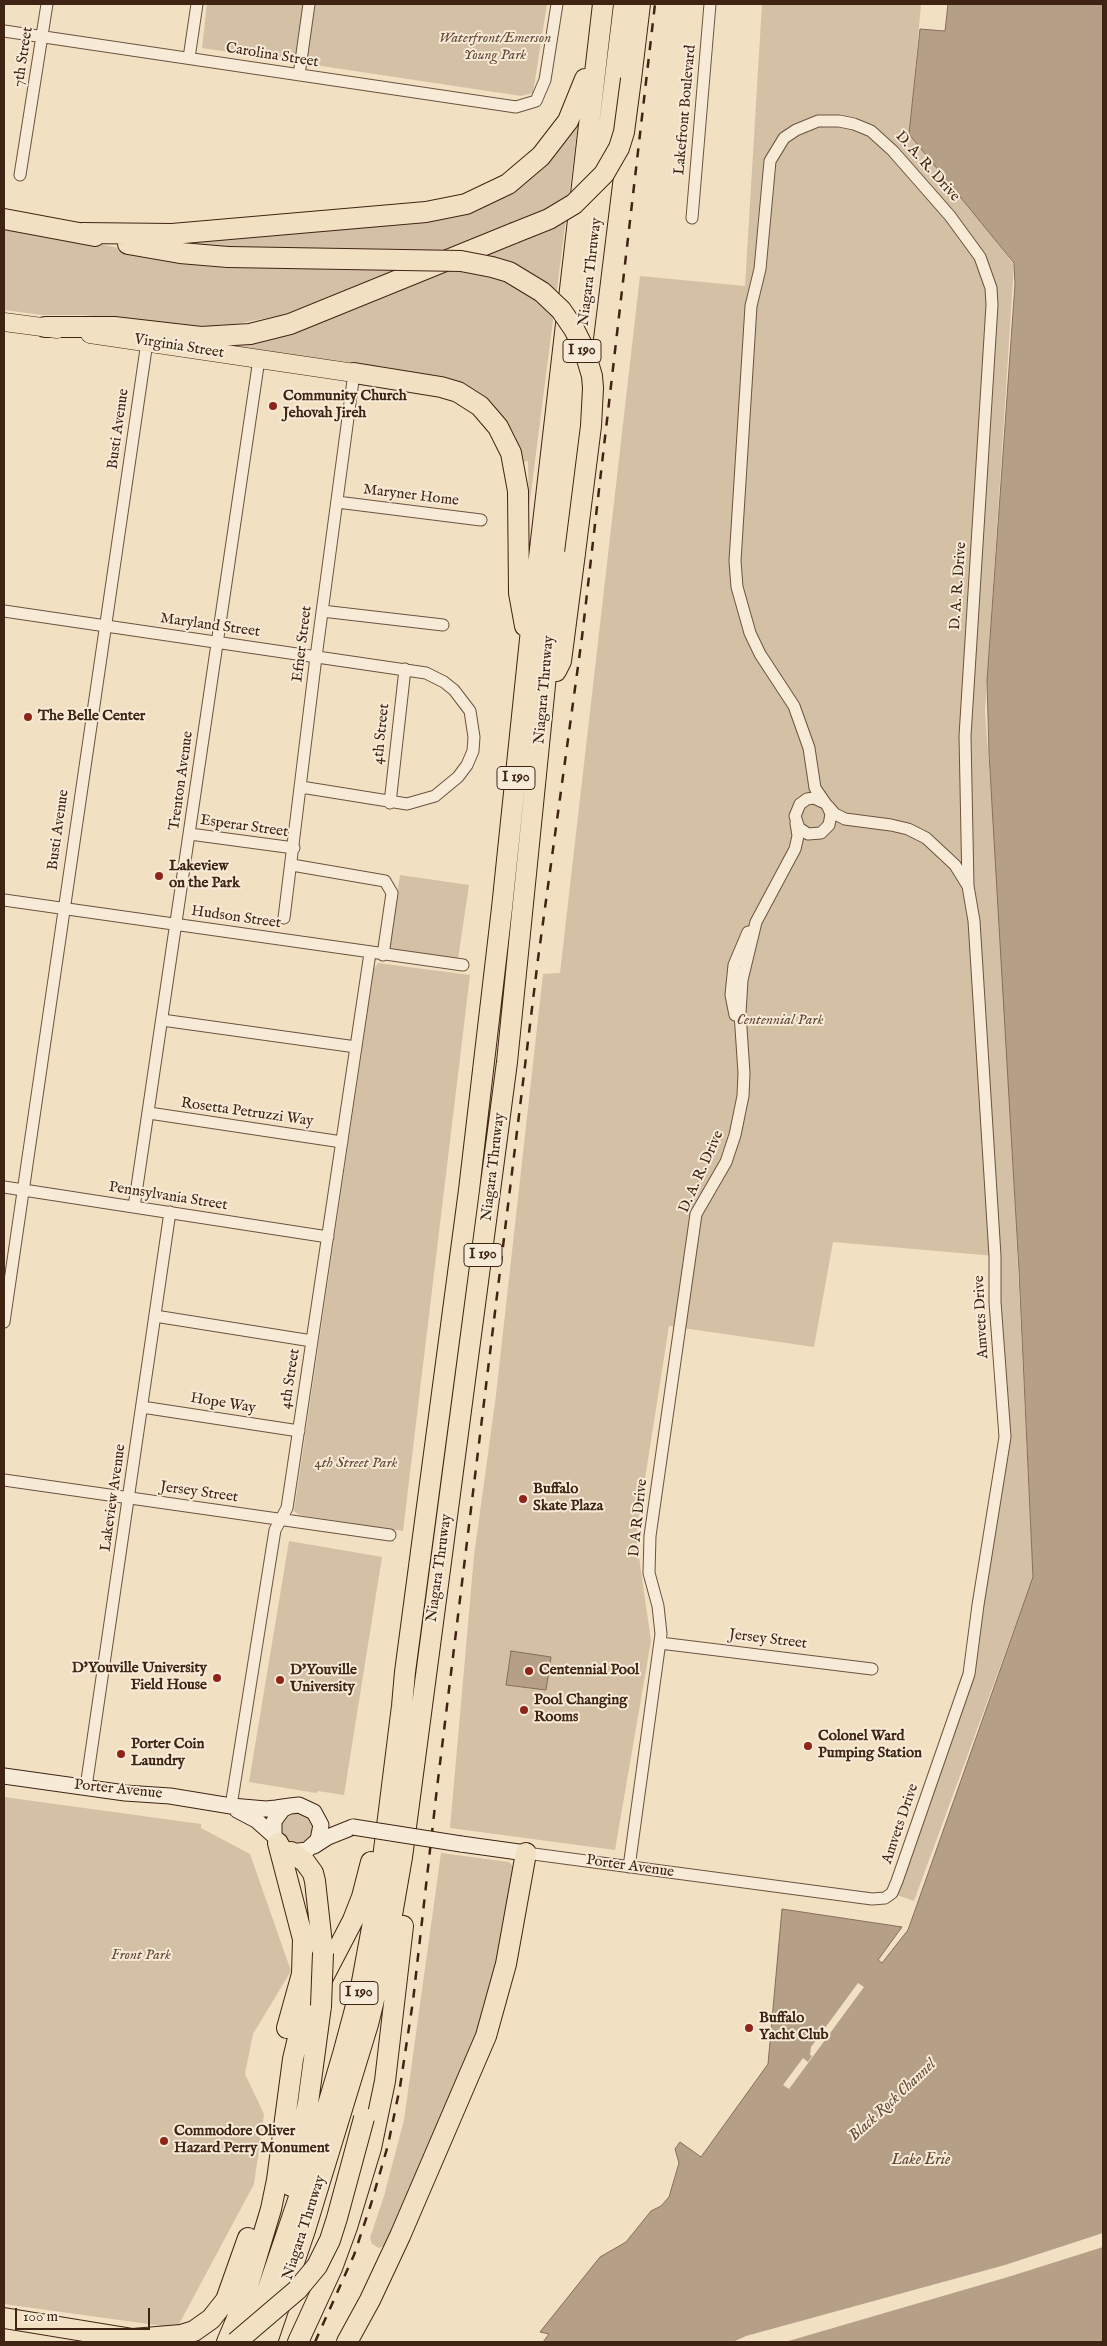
<!DOCTYPE html>
<style>
body{margin:0}
#map{position:relative;width:1107px;height:2346px;overflow:hidden;background:#f2e0c3;font-family:"IM FELL English",serif}
canvas{display:block}
.frame{position:absolute;inset:0;border:5px solid #3f2413;pointer-events:none}
.scale{position:absolute;left:15px;top:2308px;width:135px;height:22px;box-sizing:border-box;border:2px solid #3f2413;border-top:0;padding-left:6px;font-size:15px;line-height:18px;white-space:nowrap;color:#3f2413;-webkit-text-stroke:4px #f7ebd8;paint-order:stroke}
</style>
<div id="map">
<canvas width="1107" height="2346"></canvas>
<div class="frame"></div>
<div class="scale">100 m</div>
</div>
<script>
const g = document.querySelector('canvas').getContext('2d');
g.lineJoin = 'round';
function paint(path, color) { g.fillStyle = color; g.fill(path, 'evenodd'); }
const poly = rows => new Path2D(rows.map(r => 'M' + r).join(''));
function strokePath(path, color, width, dash) { g.strokeStyle = color; g.lineWidth = width; g.lineCap = dash ? 'butt' : 'round'; g.setLineDash(dash || []); g.stroke(path); }
function write(font, color, halo, rows, align = 'center') {
  g.font = font + ' "IM FELL English",serif'; g.lineWidth = 4; g.setLineDash([]); g.textBaseline = 'middle'; g.strokeStyle = halo; g.fillStyle = color; for (const [text, x, y, turn = 0] of rows) {
    g.save(); g.translate(x, y); g.rotate((+turn || 0) * Math.PI / 180); g.textAlign = isNaN(turn) ? turn : align; if (halo) g.strokeText(text, 0, 0); g.fillText(text, 0, 0); g.restore();
  }
}
paint(poly([
 [207,4,547,4,533,93,521,96,202,48],
 [762,4,921,4,910,128,1014,265,985,712,1001,920,1033,1577,914,1901,892,1893,969,1674,1005,1437,995,1256,833,1242,814,1347,669,1326,636,1536,651,1641,615,1850,450,1828,474,1556,496,1395,543,974,560,973,640,276,745,286],
 [579,117,529,508,528,461,523,462,520,449,506,422,490,404,451,380,385,367,201,343,241,343,290,335,492,252,453,247,282,315,216,328,187,329,84,315,42,315,4,310,4,228,91,242,198,265,229,268,228,251,153,240,454,214,496,201,520,184],
 [400,875,469,885,458,959,390,949],
 [378,963,470,975,403,1531,299,1515,294,1511,374,969],
 [289,1541,382,1557,344,1795,318,1791,316,1793,249,1782],
 [4,1797,201,1824,201,1828,250,1854,291,1971,253,2034,245,2074,264,2114,254,2184,177,2328,4,2304],
 [293,1811,310,1815,316,1832,305,1847,282,1841,279,1823,282,1818],
 [441,1853,509,1862,514,1867,499,1956,474,2044,386,2245,379,2248,372,2244,370,2238,384,2196,404,2120]
]), '#d4c0a5');
const water = poly([
 [948,4,1103,4,1103,2342,543,2342,549,2334,540,2332,600,2257,626,2242,651,2211,661,2206,669,2197,679,2163,675,2149,680,2142,701,2157,768,2064,782,1909,902,1927,878,1960,882,1963,908,1930,1033,1577,1019,1270,989,753,987,681,1015,284,1014,263,909,134,920,29,945,31,948,4],
 [511,1651,551,1657,546,1690,506,1685,511,1651]
]);
paint(water, '#b5a087');
strokePath(water, '#866e59', 1);
paint(poly([
 [858,1983,864,1987,789,2089,783,2085,803,2058,808,2062,812,2056,810,2055,811,2047],
 [1103,2233,1103,2247,1008,2277,785,2342,733,2342,746,2336,1005,2265]
]), '#f2e0c3');
const street = poly([
 [4,31,516,107,536,101,545,80,557,4],
 [189,58,197,4],
 [299,75,309,4],
 [20,175,47,4],
 [692,218,710,4],
 [337,502,481,520],
 [4,611,426,673,444,682,454,690,470,711,474,737,473,751,467,765,458,777,435,796,407,804,301,787],
 [322,611,443,625],
 [390,803,405,669],
 [825,803,814,798,807,799,800,804,795,816,799,828,808,834,821,833,829,825,831,814,828,807,815,788,809,748,794,706,760,654,750,633,737,587,735,561,751,306,760,269,770,161,784,138,796,130,818,121,839,121,854,124,871,131,893,151,950,216,980,257,991,288,992,305,965,736,968,886],
 [190,834,294,848],
 [292,865,385,881,392,893,383,955],
 [4,900,463,965],
 [284,918,316,657,354,373],
 [735,1015,731,995,734,965,748,932],
 [162,1020,356,1047],
 [149,1113,342,1142],
 [4,1187,328,1237],
 [134,1207,259,359],
 [155,1316,312,1341],
 [4,1322,147,342],
 [142,1407,299,1431],
 [4,1480,390,1535],
 [660,1643,872,1669],
 [86,1787,170,1212],
 [231,1806,275,1530,287,1508,370,953],
 [526,1853,872,1899,885,1898,892,1893,897,1881,969,1674,978,1605,1005,1437,995,1302,995,1256,974,921,968,886,955,865,926,838,908,829,891,825,845,819,835,814,828,806],
 [629,1867,661,1634,658,1606,649,1573,650,1536,696,1214,726,1162,735,1135,743,1096,744,1073,740,1013,742,980,756,922,795,849,798,836,796,823]
]);
const secondary = poly([
 [4,1776,125,1793,170,1796,231,1806,266,1809,276,1808,290,1806,299,1805,314,1812,321,1825,318,1840,307,1850,291,1852,284,1848,274,1836,274,1821,283,1809,290,1806],
 [237,1810,256,1820,274,1836],
 [461,1844,526,1853],
 [314,1846,328,1837,353,1827]
]);
const primary = poly([
 [4,322,57,329],
 [90,334,354,373]
]);
const highway = poly([
 [631,79,640,4],
 [4,219,95,236],
 [82,233,172,234,426,212,466,204,508,184,541,156,568,121,585,79],
 [128,244,180,253,228,257],
 [45,327,114,327,201,337,250,334,290,324,514,233],
 [354,373,441,387,458,392,480,406,498,427,511,453,518,491,519,593,525,626],
 [556,671,561,661,575,553],
 [278,1843,303,1939,302,1974,287,2028],
 [291,1852,305,1862,313,1873,315,1881,323,1953],
 [291,2186,308,2103,321,2006],
 [4,2318,145,2341],
 [253,2333,311,2162,343,2054,361,1987,379,1890,402,1706,405,1672,469,1190,502,908,534,601,603,4],
 [133,2339,181,2335,194,2331,211,2319,226,2300,248,2238],
 [227,2342,241,2309,271,2209,277,2180,293,2059,298,2038,315,1993,353,1920,362,1897,371,1862],
 [267,2342,305,2230,368,2024,385,1955,402,1857,507,1062,566,477,624,4],
 [298,2342,332,2268,347,2227,371,2148,385,2081,403,1926],
 [347,2342,370,2300,400,2236,486,2036,506,1964,526,1853]
]);
strokePath(street, '#6c533f', 13);
strokePath(secondary, '#3f2413', 17);
strokePath(primary, '#3f2413', 19);
strokePath(highway, '#3f2413', 22);
strokePath(street, '#f7ebd8', 11);
strokePath(secondary, '#f7ebd8', 15);
strokePath(primary, '#f2e0c3', 18);
strokePath(highway, '#f2e0c3', 20);
strokePath(poly([
 [315,2342,354,2255,371,2204,388,2145,400,2087,413,2001,437,1788,538,959,582,637,655,4]
]), '#3f2413', 2.5, [9, 9]);
const secondaryBridge = poly([
 [353,1827,461,1844]
]);
const highwayBridge = poly([
 [514,233,549,219,574,204,604,174,619,148,624,132,631,79],
 [228,257,461,261,492,267,509,272,542,292,561,310,574,329,584,349,592,376,593,388,591,426,575,553],
 [321,2006,323,1953],
 [236,2342,297,2290,317,2266,330,2240,337,2218,364,2118]
]);
strokePath(secondaryBridge, '#3f2413', 17, []);
strokePath(highwayBridge, '#3f2413', 22, []);
strokePath(secondaryBridge, '#f7ebd8', 15);
strokePath(highwayBridge, '#f2e0c3', 20);
for (const [x, y, r, color] of [
 [273,406,5,"#8f2418"],
 [28,717,5,"#8f2418"],
 [159,876,5,"#8f2418"],
 [523,1499,5,"#8f2418"],
 [529,1671,5,"#8f2418"],
 [217,1678,5,"#8f2418"],
 [280,1680,5,"#8f2418"],
 [524,1710,5,"#8f2418"],
 [808,1746,5,"#8f2418"],
 [121,1754,5,"#8f2418"],
 [749,2028,5,"#8f2418"],
 [164,2141,5,"#8f2418"]
]) { const dot = new Path2D(); dot.arc(x, y, r, 0, 2 * Math.PI); g.fillStyle = color; g.fill(dot); strokePath(dot, '#f7ebd8', 2); }
for (const [x, y, w] of [
 [582,351,38],
 [516,778,38],
 [483,1255,38],
 [359,1993,38]
]) { const box = new Path2D(); box.roundRect(x - w / 2, y - 11.5, w, 23, 4); g.fillStyle = '#f7ebd8'; g.fill(box); strokePath(box, '#3f2413', 1); }
write('bold 14px', '#3f2413', null, [
 ["I 190",582,351],
 ["I 190",516,778],
 ["I 190",483,1255],
 ["I 190",359,1993]
]);
write('italic 15px', '#644b38', '#f7ebd8', [
 ["Waterfront/Emerson",495,39],
 ["Young Park",495,56],
 ["Centennial Park",780,1021],
 ["4th Street Park",356,1464],
 ["Front Park",141,1956]
]);
write('15px', '#3f2413', '#f7ebd8', [
 ["Carolina Street",272,56,9],
 ["7th Street",24,57,-81],
 ["Lakefront Boulevard",686,110,-85],
 ["D. A. R. Drive",927,167,48],
 ["Niagara Thruway",591,272,-83],
 ["Virginia Street",179,347,9],
 ["Busti Avenue",119,429,-82],
 ["Maryner Home",411,496,7],
 ["D. A. R. Drive",959,586,-86],
 ["Maryland Street",210,626,8],
 ["Efner Street",303,644,-83],
 ["Niagara Thruway",545,690,-85],
 ["4th Street",382,734,-84],
 ["Trenton Avenue",182,781,-82],
 ["Esperar Street",244,827,8],
 ["Busti Avenue",59,830,-82],
 ["Hudson Street",236,918,8],
 ["Rosetta Petruzzi Way",247,1113,8],
 ["Niagara Thruway",494,1167,-83],
 ["D. A. R. Drive",702,1172,-66],
 ["Pennsylvania Street",168,1197,9],
 ["Amvets Drive",982,1317,-93],
 ["4th Street",291,1379,-81],
 ["Hope Way",223,1404,9],
 ["Jersey Street",199,1493,8],
 ["Lakeview Avenue",114,1498,-82],
 ["D A R Drive",639,1518,-84],
 ["Niagara Thruway",440,1568,-82],
 ["Jersey Street",768,1640,7],
 ["Porter Avenue",118,1790,6],
 ["Amvets Drive",901,1824,-71],
 ["Porter Avenue",630,1867,8],
 ["Niagara Thruway",305,2228,-72]
]);
write('bold 15px', '#3f2413', '#f7ebd8', [
 ["Community Church",283,397],
 ["Jehovah Jireh",283,414],
 ["The Belle Center",38,717],
 ["Lakeview",169,867],
 ["on the Park",169,884],
 ["Buffalo",533,1490],
 ["Skate Plaza",533,1507],
 ["D'Youville University",207,1669,"right"],
 ["Field House",207,1686,"right"],
 ["D'Youville",290,1671],
 ["University",290,1688],
 ["Centennial Pool",539,1671],
 ["Pool Changing",534,1701],
 ["Rooms",534,1718],
 ["Colonel Ward",818,1737],
 ["Pumping Station",818,1754],
 ["Porter Coin",131,1745],
 ["Laundry",131,1762],
 ["Buffalo",759,2019],
 ["Yacht Club",759,2036],
 ["Commodore Oliver",174,2132],
 ["Hazard Perry Monument",174,2149]
], 'left');
write('italic 16px', '#624936', '#f7ebd8', [
 ["Black Rock Channel",893,2101,-43],
 ["Lake Erie",921,2161]
]);
</script>
